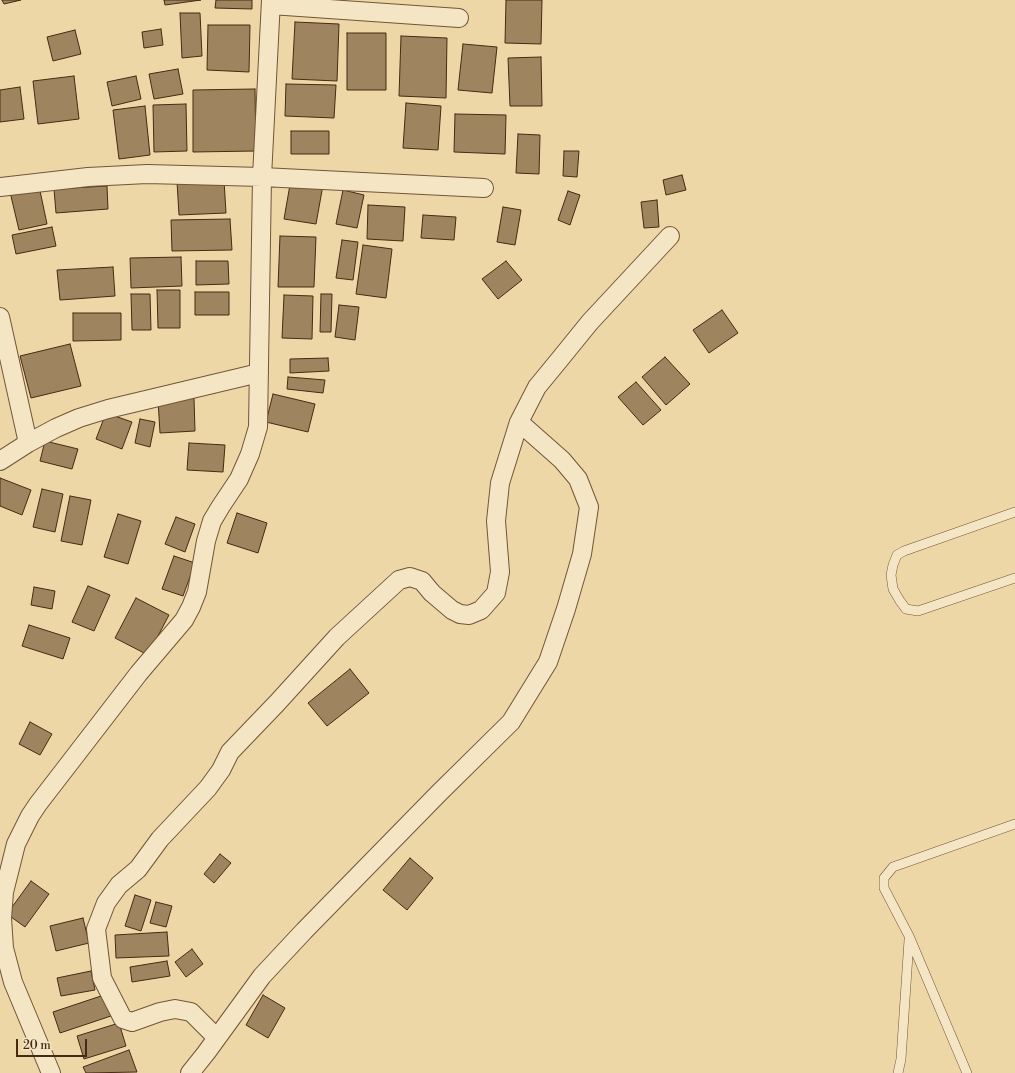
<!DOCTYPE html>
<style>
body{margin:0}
#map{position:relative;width:1015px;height:1073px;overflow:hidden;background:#eed7a6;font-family:"Libre Bodoni",serif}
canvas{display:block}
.scale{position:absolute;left:16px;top:1039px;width:71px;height:18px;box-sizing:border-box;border:2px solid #472a13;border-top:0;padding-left:5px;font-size:12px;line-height:14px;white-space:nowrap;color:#472a13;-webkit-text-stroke:3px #f4e5c5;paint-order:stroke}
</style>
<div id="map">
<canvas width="1015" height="1073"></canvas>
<div class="scale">20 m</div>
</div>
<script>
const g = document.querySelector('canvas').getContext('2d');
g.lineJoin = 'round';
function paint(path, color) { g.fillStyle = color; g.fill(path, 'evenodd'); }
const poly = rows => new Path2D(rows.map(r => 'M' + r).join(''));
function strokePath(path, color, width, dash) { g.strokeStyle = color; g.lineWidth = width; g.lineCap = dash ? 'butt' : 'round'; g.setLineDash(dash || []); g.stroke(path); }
const building = poly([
 [2,0,21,0,4,4,2,0],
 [164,0,201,0,165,5,164,0],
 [216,0,252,0,252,9,215,8,216,0],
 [506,0,542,0,541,44,505,43,506,0],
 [180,13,200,13,202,56,182,58,180,13],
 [295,22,339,24,337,81,292,79,295,22],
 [208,25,250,25,249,72,207,70,208,25],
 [161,29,163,45,144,48,142,32,161,29],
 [75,30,81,54,53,61,47,37,75,30],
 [347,33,386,33,386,90,347,90,347,33],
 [401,36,447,38,446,98,399,96,401,36],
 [463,44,497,47,492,93,458,90,463,44],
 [541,57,542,106,510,106,508,58,541,57],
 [178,69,183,94,154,99,149,74,178,69],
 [74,76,79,119,38,124,33,81,74,76],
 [136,76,141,99,112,106,107,82,136,76],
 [286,84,336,85,334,118,285,116,286,84],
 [20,87,24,119,0,122,0,90,20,87],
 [255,89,256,151,193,152,193,90,255,89],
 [406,103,441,106,438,150,403,148,406,103],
 [186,104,187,151,154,152,153,105,186,104],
 [145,106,150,155,119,159,113,110,145,106],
 [455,114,506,115,505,154,454,152,455,114],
 [291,131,329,131,329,154,291,154,291,131],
 [518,134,540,135,539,174,516,173,518,134],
 [564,151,579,151,577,177,563,176,564,151],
 [682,175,686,190,666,195,663,180,682,175],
 [291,179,323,185,316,224,284,219,291,179],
 [224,180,226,213,179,215,177,182,224,180],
 [39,186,47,224,19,230,10,192,39,186],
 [107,186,108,209,56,213,54,189,107,186],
 [343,190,364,195,357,228,336,224,343,190],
 [568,191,580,195,570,225,558,220,568,191],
 [657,200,659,227,644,228,641,202,657,200],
 [368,205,405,207,403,241,367,239,368,205],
 [503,207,521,210,515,245,497,242,503,207],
 [423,215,456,217,454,240,421,238,423,215],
 [230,219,232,250,172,251,171,220,230,219],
 [52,227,56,246,16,254,12,235,52,227],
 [280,236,316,237,314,287,278,287,280,236],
 [342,240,358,242,353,280,336,278,342,240],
 [363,245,392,249,386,298,356,294,363,245],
 [181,257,182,286,131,288,130,258,181,257],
 [196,261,228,261,229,284,196,285,196,261],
 [506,261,522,280,498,299,482,279,506,261],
 [113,267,115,296,60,300,57,270,113,267],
 [157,290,180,290,180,328,158,328,157,290],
 [195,292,229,292,229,315,195,315,195,292],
 [131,294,150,294,151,330,132,330,131,294],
 [321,294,332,294,331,332,320,332,321,294],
 [284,295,313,296,312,339,282,338,284,295],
 [339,305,359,307,355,340,335,337,339,305],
 [722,310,738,333,709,353,693,330,722,310],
 [73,313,121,313,121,340,73,341,73,313],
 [70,344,81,386,31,398,20,356,70,344],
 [665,357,690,384,666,405,642,377,665,357],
 [328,358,329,371,290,373,290,359,328,358],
 [288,377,325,380,323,393,287,389,288,377],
 [636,382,661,410,643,425,618,397,636,382],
 [273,394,315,404,308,432,266,422,273,394],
 [194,398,195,431,160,433,158,400,194,398],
 [106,413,132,422,122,449,96,439,106,413],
 [140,419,155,422,150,447,135,443,140,419],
 [45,441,78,449,72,469,40,461,45,441],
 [189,443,225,445,223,472,187,470,189,443],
 [0,478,31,490,22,515,0,506,0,478],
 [42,489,63,494,55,532,33,527,42,489],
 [70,496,91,500,82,545,61,541,70,496],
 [237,513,267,523,258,553,227,543,237,513],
 [118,514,141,521,128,564,104,557,118,514],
 [176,517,195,524,185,552,165,544,176,517],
 [174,556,195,563,183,596,162,589,174,556],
 [88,586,110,595,94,631,72,622,88,586],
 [34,587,55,591,52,609,31,605,34,587],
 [136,598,169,615,148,655,115,638,136,598],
 [29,625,70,638,63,659,22,646,29,625],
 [350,669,369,693,327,726,308,703,350,669],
 [30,722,52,734,40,755,19,744,30,722],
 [220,854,231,863,214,883,204,874,220,854],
 [410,858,433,878,407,910,383,890,410,858],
 [31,881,49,894,25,927,7,914,31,881],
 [135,895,151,900,141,931,125,926,135,895],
 [156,902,172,906,166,927,150,923,156,902],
 [83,918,89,943,56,951,50,926,83,918],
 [167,932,169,956,116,958,115,935,167,932],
 [192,949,203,964,186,977,175,962,192,949],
 [167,961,170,976,132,982,130,967,167,961],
 [91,971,95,990,61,996,57,978,91,971],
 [104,995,111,1016,60,1033,53,1012,104,995],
 [263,995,285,1008,268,1038,246,1025,263,995],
 [119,1023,126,1046,84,1059,77,1036,119,1023],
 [129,1050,137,1072,86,1073,83,1067,129,1050]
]);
paint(building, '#9e845f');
strokePath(building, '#472a13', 1);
const lane = poly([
 [1015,512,904,551,897,555,893,565,891,575,893,589,900,601,906,609,918,611,1015,578],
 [898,1073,901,1059,909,940],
 [967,1073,909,936,884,888,884,878,893,867,1015,824]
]);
const street = poly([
 [271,5,459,18],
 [0,187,88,177,147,174,262,177,484,188],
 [0,317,28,443],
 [0,461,28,443,56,428,79,418,108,409,259,373],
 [217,1038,191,1012,175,1009,160,1012,132,1022,123,1019,102,978,96,929,106,903,119,885,138,869,160,839,208,788,221,770,230,752,277,703,337,637,399,580,410,577,422,581,432,593,452,610,460,614,469,615,481,610,496,593,500,572,496,521,500,483,519,422,537,387,560,359,590,322,670,236],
 [51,1073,13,982,4,948,2,918,4,892,16,844,30,816,38,804,139,673,184,620,191,607,197,592,206,541,212,521,221,506,239,479,250,454,258,427,262,177,271,0],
 [190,1073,206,1053,262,976,304,931,439,793,511,722,548,662,566,609,582,554,589,507,578,479,562,460,519,422]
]);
strokePath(lane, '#715538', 10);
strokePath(street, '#715538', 20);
strokePath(lane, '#f4e5c5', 9);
strokePath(street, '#f4e5c5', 18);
</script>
